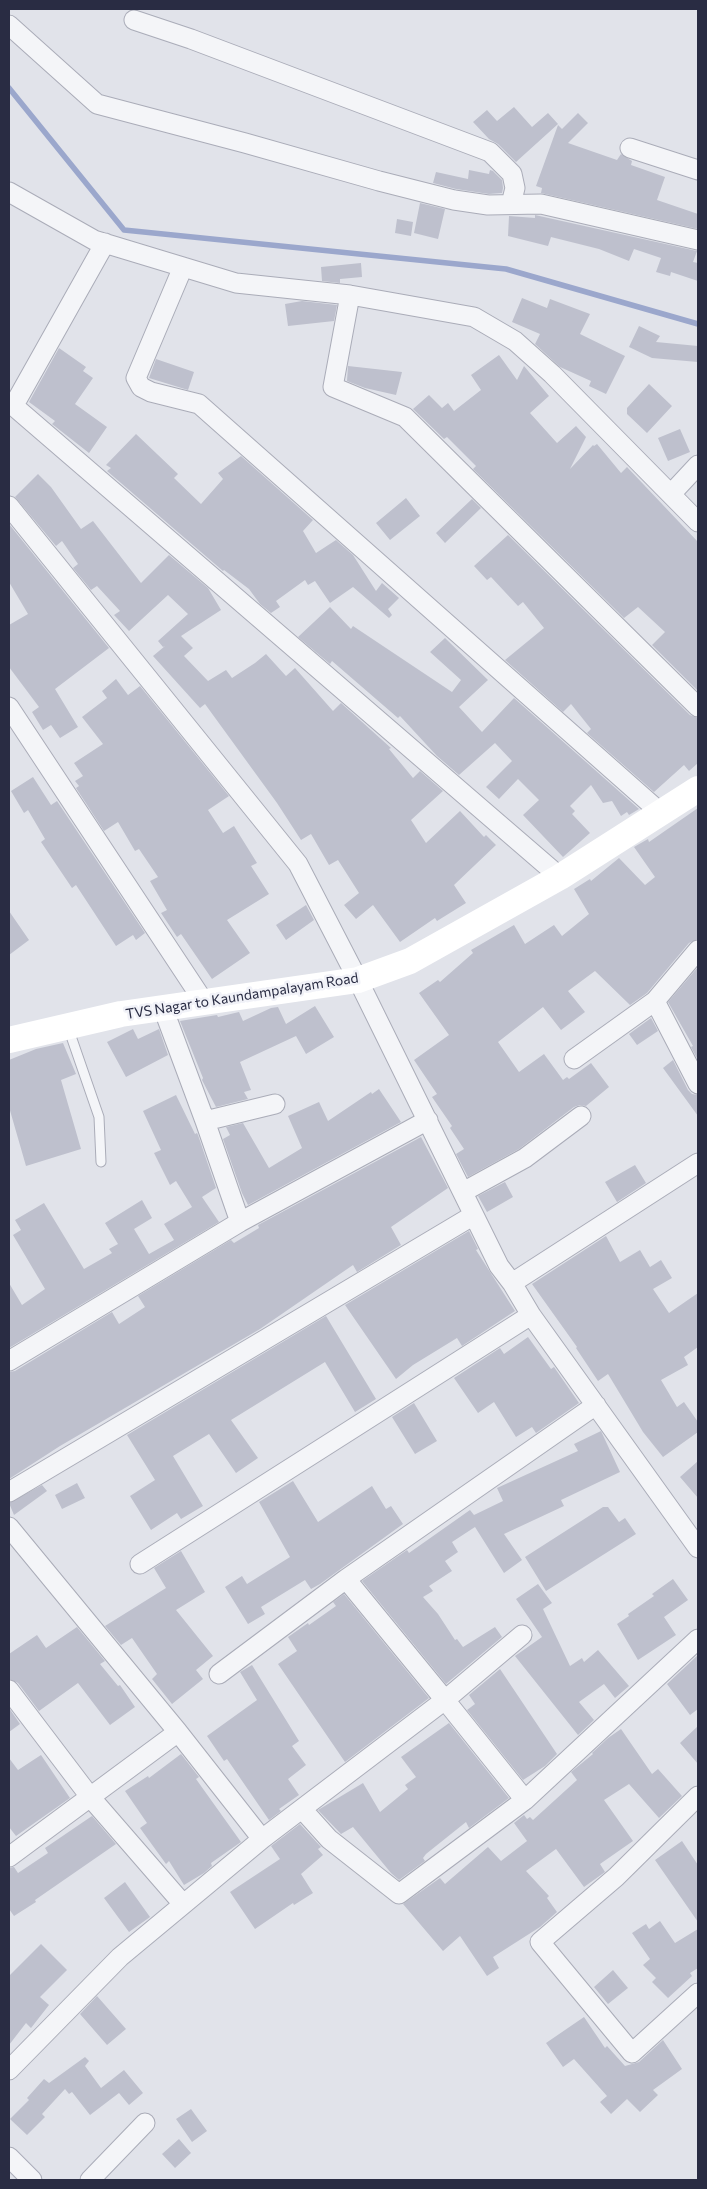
<!DOCTYPE html>
<style>
body{margin:0}
#map{position:relative;width:707px;height:2189px;overflow:hidden;background:#e1e3ea;font-family:Commissioner,sans-serif}
canvas{display:block}
.frame{position:absolute;inset:0;border:10px solid #292c43;pointer-events:none}
</style>
<div id="map">
<canvas width="707" height="2189"></canvas>
<div class="frame"></div>
</div>
<script>
const g = document.querySelector('canvas').getContext('2d');
g.lineJoin = 'round';
const poly = rows => new Path2D(rows.map(r => 'M' + r).join(''));
function strokePath(path, color, width, dash) { g.strokeStyle = color; g.lineWidth = width; g.lineCap = dash ? 'butt' : 'round'; g.setLineDash(dash || []); g.stroke(path); }
function paint(path, color) { g.fillStyle = color; g.fill(path, 'evenodd'); }
function write(font, color, halo, rows, align = 'center') {
  g.font = font + ' Commissioner,sans-serif'; g.lineWidth = 5; g.setLineDash([]); g.textBaseline = 'middle'; g.strokeStyle = halo; g.fillStyle = color; for (const [text, x, y, turn = 0] of rows) {
    g.save(); g.translate(x, y); g.rotate((+turn || 0) * Math.PI / 180); g.textAlign = isNaN(turn) ? turn : align; if (halo) g.strokeText(text, 0, 0); g.fillText(text, 0, 0); g.restore();
  }
}
strokePath(poly([
 [9,88,124,230,506,269,698,324]
]), '#9ba7cc', 5.5);
paint(poly([
 [514,107,532,127,548,113,558,124,516,162,498,144,489,139,473,122,487,110,497,121],
 [578,113,588,123,568,143,617,160,621,154,632,161,631,165,665,177,657,200,698,214,698,229,541,193,542,188,536,186,558,125,562,129],
 [469,170,489,174,490,170,493,171,502,180,503,188,502,193,489,194,456,189,433,183,436,172,468,179],
 [420,203,445,209,438,239,414,233],
 [535,215,697,251,693,262,698,263,698,281,671,272,670,276,656,272,661,258,634,249,629,261,599,249,551,237,548,246,508,236,509,216,535,218],
 [397,219,413,222,411,236,395,233],
 [361,263,362,277,340,279,340,283,322,281,321,267],
 [522,298,547,308,550,299,590,314,580,334,625,356,606,394,589,386,591,381,560,367,535,344,540,334,512,322],
 [302,301,337,305,334,321,288,326,285,304],
 [639,326,660,336,656,342,698,346,698,362,652,358,629,347],
 [59,348,86,367,83,371,93,378,75,404,107,427,89,453,52,424,55,421,29,402],
 [499,355,517,380,524,366,549,396,530,413,557,443,576,426,586,437,570,469,593,445,594,446,597,444,621,473,627,467,698,542,698,691,652,645,665,632,638,607,624,618,473,469,476,466,447,437,444,439,413,409,429,395,442,408,448,403,454,411,481,390,471,375],
 [156,359,194,372,188,390,149,378],
 [348,366,402,372,396,395,365,388,347,381],
 [649,384,672,406,647,433,627,414,627,408],
 [680,429,690,452,668,461,658,438],
 [136,434,178,474,174,478,201,504,223,479,218,473,241,456,313,520,303,531,316,553,336,540,353,555,376,591,382,583,399,598,388,609,392,615,389,618,353,587,330,603,315,581,308,585,305,580,276,601,280,607,271,613,260,604,249,589,224,570,223,571,107,471,111,468,106,465],
 [38,474,51,487,81,529,93,521,141,583,169,555,208,588,221,610,181,636,193,648,184,656,208,681,226,670,232,678,255,663,266,654,286,676,295,668,333,711,341,703,391,748,389,749,413,778,420,771,443,791,411,820,426,843,460,811,484,837,486,835,496,845,454,885,466,903,437,921,435,918,400,942,373,905,356,919,344,905,359,893,338,860,329,865,311,834,301,840,277,803,205,704,200,708,153,656,165,646,163,647,158,641,188,614,168,595,129,631,114,615,120,611,97,586,91,590,73,568,78,564,62,541,56,546,15,497],
 [406,498,420,516,390,540,376,523],
 [472,499,481,508,445,543,436,533],
 [9,524,109,648,55,689,78,727,60,738,51,725,43,730,32,712,39,707,9,667,9,625,28,614,9,582],
 [508,535,690,715,698,718,698,763,689,771,684,765,654,792,587,733,591,729,571,704,563,712,505,660,544,628,523,602,518,606,491,577,487,580,474,566],
 [330,607,351,629,353,626,452,692,461,680,430,652,445,638,488,680,459,707,482,732,514,698,639,809,629,815,627,812,621,816,612,801,603,803,591,785,570,806,575,811,572,814,590,833,563,857,523,815,539,800,518,779,499,799,486,787,512,761,495,743,459,775,437,756,400,716,398,718,332,661,330,664,298,637],
 [116,679,128,695,140,686,229,796,208,810,223,833,234,826,257,863,251,866,269,894,227,920,250,953,212,979,181,934,177,937,161,913,167,910,150,881,158,877,139,849,135,851,118,822,104,831,76,788,79,786,75,781,83,776,74,763,103,744,82,717,107,698,102,691],
 [33,777,51,805,57,801,145,933,136,940,133,935,116,946,76,885,72,888,41,842,45,839,28,810,24,813,11,791],
 [698,808,698,939,689,943,647,993,630,1005,595,971,568,991,585,1012,561,1030,543,1007,498,1042,519,1072,544,1054,563,1080,567,1077,569,1079,591,1063,609,1087,586,1106,580,1105,574,1107,519,1149,468,1177,456,1154,464,1149,450,1128,452,1126,432,1097,437,1094,414,1060,449,1035,419,993,438,980,440,982,473,953,471,950,514,925,525,944,554,925,562,936,589,914,574,889,590,879,591,881,619,858,645,885,655,877,634,847,648,839,649,842],
 [306,905,314,920,286,940,276,925],
 [9,911,29,940,9,955],
 [698,967,698,1060,691,1047,693,1046,668,1002],
 [315,1006,334,1037,306,1054,296,1036,240,1062,251,1090,244,1092,248,1099,216,1107,202,1080,203,1078,180,1021,217,1015,218,1017,239,1012,243,1021,271,1008,278,1007,286,1024],
 [651,1018,658,1031,637,1045,629,1034],
 [133,1029,138,1039,159,1029,168,1055,126,1077,107,1042],
 [63,1043,76,1074,61,1080,81,1149,26,1166,9,1107,9,1060,36,1049],
 [673,1060,688,1090,692,1094,698,1095,698,1116,663,1068],
 [379,1089,401,1122,248,1205,242,1193,223,1139,230,1135,226,1127,243,1123,269,1168,302,1148,288,1116,319,1102,328,1121,371,1092,372,1094],
 [176,1095,195,1134,197,1133,198,1135,216,1188,202,1197,219,1222,9,1348,9,1283,22,1305,45,1289,13,1235,21,1230,15,1220,44,1203,84,1269,112,1253,109,1249,118,1244,105,1223,142,1200,152,1218,134,1229,149,1254,174,1240,164,1224,192,1207,176,1181,170,1185,154,1153,161,1150,143,1111],
 [421,1137,448,1188,391,1227,401,1245,357,1272,353,1265,260,1329,60,1446,9,1479,9,1372,15,1371,112,1312,119,1324,145,1307,138,1296,231,1240,234,1243,259,1228,258,1225],
 [635,1165,646,1183,617,1202,605,1182],
 [505,1182,513,1197,487,1212,478,1196],
 [469,1231,478,1249,476,1250,515,1311,462,1346,457,1338,413,1365,396,1379,345,1305],
 [606,1236,620,1262,640,1250,650,1267,661,1260,672,1278,653,1289,669,1313,698,1293,698,1347,684,1357,688,1365,661,1380,677,1407,684,1402,698,1422,698,1432,663,1457,643,1432,608,1374,598,1381,576,1348,577,1347,532,1284],
 [326,1316,376,1399,355,1412,325,1362,231,1420,258,1458,236,1473,209,1434,173,1456,203,1506,181,1519,177,1513,151,1530,130,1496,155,1480,127,1435],
 [528,1337,551,1369,554,1367,579,1403,536,1433,532,1427,516,1437,494,1402,478,1413,454,1378,500,1348,504,1354],
 [414,1403,437,1441,415,1454,392,1417],
 [601,1431,620,1472,561,1500,564,1506,504,1534,522,1560,504,1573,475,1527,452,1542,458,1552,445,1561,452,1571,429,1586,433,1591,423,1597,438,1614,455,1640,457,1639,463,1647,495,1627,502,1637,446,1684,362,1581,407,1550,409,1553,470,1510,474,1515,503,1501,497,1488,578,1451,574,1444],
 [698,1461,698,1498,680,1477],
 [293,1481,318,1522,372,1486,386,1509,391,1506,403,1524,320,1584,311,1589,305,1580,261,1607,265,1614,248,1624,225,1587,242,1576,247,1584,290,1557,259,1502],
 [77,1483,85,1498,62,1509,55,1495],
 [42,1485,47,1491,14,1515,9,1503],
 [603,1507,608,1507,619,1522,625,1518,636,1534,546,1591,525,1557],
 [181,1551,205,1592,176,1610,213,1656,196,1670,203,1679,172,1704,152,1679,157,1674,132,1638,121,1645,105,1626,166,1588,154,1568],
 [673,1579,688,1600,664,1617,676,1635,638,1660,617,1624,629,1616,628,1614,654,1596,652,1594],
 [538,1584,552,1603,543,1609,570,1666,582,1658,584,1662,598,1650,629,1686,615,1698,604,1684,579,1702,594,1720,578,1735,515,1656,542,1637,516,1599],
 [344,1594,429,1698,345,1762,278,1664,297,1651,288,1637,308,1623,309,1625,336,1606,333,1602],
 [77,1627,105,1661,100,1664,118,1686,120,1685,135,1707,110,1725,78,1683,39,1711,18,1683,9,1679,9,1654,37,1635,46,1648],
 [698,1655,698,1709,690,1715,667,1684],
 [252,1665,299,1741,292,1746,306,1765,288,1779,299,1795,279,1809,281,1811,269,1820,227,1759,224,1761,207,1736,257,1700,240,1672],
 [500,1669,557,1754,545,1766,523,1780,467,1710,475,1704,469,1695],
 [9,1708,20,1724,9,1732],
 [449,1723,509,1798,469,1828,466,1822,426,1854,423,1858,425,1861,399,1880,391,1873,353,1827,341,1834,318,1810,363,1783,380,1812,408,1789,405,1785,416,1777,401,1757],
 [698,1726,698,1764,680,1743],
 [621,1729,652,1774,658,1769,682,1796,659,1818,629,1784,604,1800,633,1841,600,1864,605,1872,584,1887,556,1849,526,1871,549,1896,547,1898,557,1912,540,1927,493,1957,499,1968,487,1976,460,1936,443,1951,403,1904,440,1878,445,1884,488,1847,501,1861,527,1841,514,1823,524,1815,527,1819,530,1817,533,1820,577,1780,571,1772,593,1754,592,1753,608,1738],
 [181,1754,199,1777,196,1779,241,1842,211,1863,212,1866,204,1873,184,1885,169,1861,166,1864,140,1828,147,1823,125,1791,148,1776,149,1778],
 [41,1755,70,1798,16,1836,9,1827,9,1758,18,1770],
 [92,1816,116,1844,35,1900,36,1902,14,1916,9,1909,9,1868,14,1867,18,1873,48,1853,45,1848],
 [300,1824,321,1847,318,1849,323,1855,301,1874,313,1893,294,1905,293,1903,255,1929,230,1892,280,1859,271,1846],
 [682,1841,698,1865,698,1922,655,1860],
 [125,1882,150,1917,129,1932,104,1898],
 [660,1921,675,1943,698,1929,698,1968,690,1973,692,1976,668,1998,652,1982,656,1978,643,1965,650,1959,632,1933,646,1924,649,1929],
 [41,1944,67,1970,40,1997,49,2005,31,2028,26,2023,9,2045,9,1976],
 [613,1970,628,1988,608,2004,594,1987],
 [97,1996,126,2029,107,2045,80,2014],
 [584,2017,605,2048,607,2046,625,2066,639,2062,663,2040,682,2069,653,2090,658,2095,640,2112,627,2099,611,2114,600,2102,607,2096,574,2059,563,2067,546,2043],
 [85,2057,89,2061,85,2066,101,2088,124,2070,143,2093,129,2105,119,2093,90,2115,72,2092,69,2094,65,2089,42,2114,45,2117,27,2135,10,2119,29,2100,27,2098,44,2079,49,2083],
 [191,2109,207,2131,192,2142,176,2119],
 [179,2139,191,2153,175,2168,162,2154]
]), '#bec0cd');
const lane = poly([
 [71,1027,72,1039,99,1117,101,1162]
]);
const street = poly([
 [134,20,191,39,490,152,512,174,515,188,511,204],
 [9,25,97,104,245,143,379,181,454,200,488,205,541,204,698,240],
 [630,148,698,170],
 [9,192,94,240,236,283,350,295,474,317,515,341,552,374,698,522],
 [183,267,136,378,141,387,151,392,199,404,661,813],
 [350,295,333,387,405,417,698,707],
 [9,402,560,877],
 [14,405,105,243],
 [671,494,698,465],
 [9,506,298,864,358,980,499,1266,512,1283,531,1315,698,1548],
 [9,707,204,1002],
 [698,950,655,1001,698,1084],
 [163,1008,205,1121,240,1222],
 [574,1059,655,1001],
 [205,1121,275,1104],
 [463,1192,525,1158,581,1116],
 [512,1283,698,1163],
 [9,1361,240,1222,428,1120],
 [9,1492,474,1215],
 [9,1527,178,1732],
 [140,1564,531,1315],
 [346,1579,445,1700,522,1635],
 [219,1674,346,1579,596,1405],
 [9,1690,91,1798,183,1904],
 [698,1796,616,1877,540,1942,632,2053,698,1993],
 [302,1809,329,1839,399,1894,525,1800],
 [9,1857,178,1732,262,1839,445,1700,525,1800,698,1639],
 [9,2070,120,1957,262,1839],
 [9,2157,32,2180],
 [90,2180,145,2123]
]);
strokePath(lane, '#aaacb8', 11);
strokePath(street, '#aaacb8', 21);
strokePath(lane, '#f4f5f8', 9);
strokePath(street, '#f4f5f8', 19);
strokePath(poly([
 [9,1040,121,1014,358,980,410,961,560,877,698,789]
]), '#fff', 26);
write('14px', '#292c43', '#f1f2f8', [
 ["TVS Nagar to Kaundampalayam Road",242,996,-9]
]);
</script>
